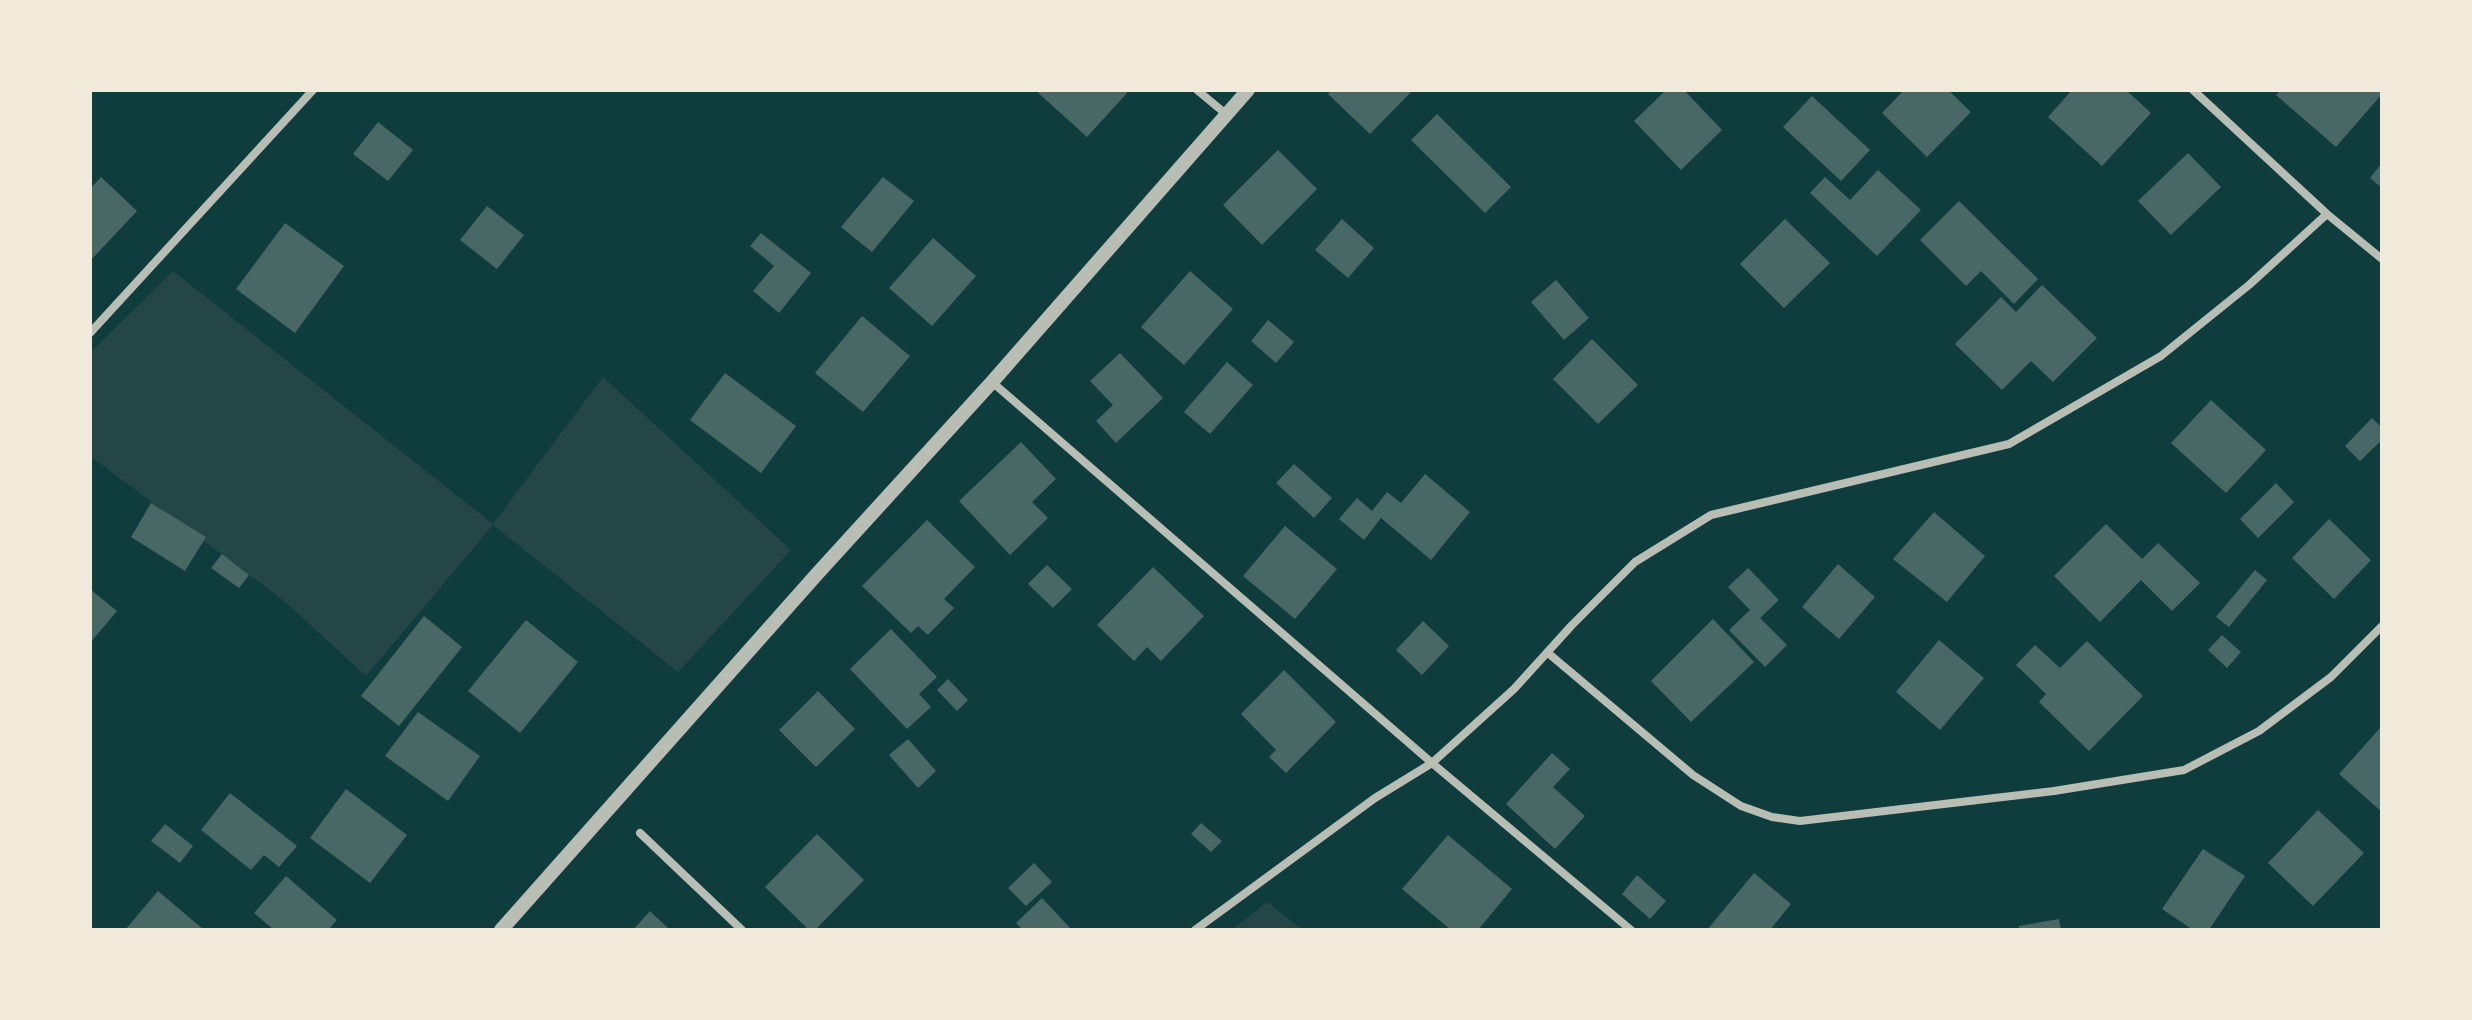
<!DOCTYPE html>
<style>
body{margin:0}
#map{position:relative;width:2472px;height:1020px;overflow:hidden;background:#0f3d3e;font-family:Overpass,sans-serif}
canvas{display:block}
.frame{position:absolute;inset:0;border:92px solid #f1e9da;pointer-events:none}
</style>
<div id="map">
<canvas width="2472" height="1020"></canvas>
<div class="frame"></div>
</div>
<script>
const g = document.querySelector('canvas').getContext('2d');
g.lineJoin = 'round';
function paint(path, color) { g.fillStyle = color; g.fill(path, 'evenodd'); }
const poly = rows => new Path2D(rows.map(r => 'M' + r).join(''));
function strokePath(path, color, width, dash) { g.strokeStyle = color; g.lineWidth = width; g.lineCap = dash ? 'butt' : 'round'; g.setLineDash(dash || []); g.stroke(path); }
paint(poly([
 [173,271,493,524,603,377,791,550,678,672,493,525,366,676,283,600,90,456,90,353],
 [1267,902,1303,930,1232,930]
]), '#244646');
paint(poly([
 [1035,90,1123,90,1127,93,1087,137],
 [1332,90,1413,90,1370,134,1328,94],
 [1666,90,1684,90,1722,130,1681,170,1634,121],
 [1904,90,1948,90,1971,112,1927,157,1882,113],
 [2072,90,2126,90,2151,113,2102,166,2048,117],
 [2281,90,2382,90,2382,94,2336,147,2276,95],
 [1812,96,1870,150,1841,181,1783,127],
 [1437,114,1511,187,1485,213,1411,140],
 [378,122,413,150,388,181,353,154],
 [1278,150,1317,189,1262,245,1223,205],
 [2188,153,2221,187,2171,235,2138,201],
 [2382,163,2382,188,2370,178],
 [1878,170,1921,210,1877,256,1810,193,1825,177,1850,200],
 [101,177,137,211,90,261,90,189],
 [883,177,914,201,872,252,841,227],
 [1959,201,2038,279,2014,304,1981,271,1966,286,1920,240],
 [487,206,524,235,497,269,460,240],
 [1342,219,1374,248,1348,278,1315,250],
 [1785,219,1830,263,1784,308,1740,264],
 [285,223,344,266,295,333,236,289],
 [761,233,811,273,779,313,753,291,774,266,750,246],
 [933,238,976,276,932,326,889,288],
 [1190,271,1233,309,1184,365,1141,327],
 [1556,280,1589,318,1564,340,1531,302],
 [2042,285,2097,338,2053,382,2031,361,2002,390,1955,344,2001,297,2016,312],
 [862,316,910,356,863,412,815,373],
 [1268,320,1294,342,1276,363,1251,341],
 [1592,339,1638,385,1598,424,1553,379],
 [1120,353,1163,398,1116,443,1096,421,1113,405,1090,381],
 [1227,362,1253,385,1210,434,1184,412],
 [725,373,796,426,761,473,690,420],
 [2211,400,2266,450,2226,493,2171,443],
 [2372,418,2382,428,2382,440,2360,461,2345,446],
 [1021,442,1056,479,1032,502,1048,518,1010,555,959,501],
 [1294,464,1332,498,1314,518,1276,483],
 [1425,474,1470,512,1431,560,1381,518,1364,540,1339,519,1357,498,1372,511,1387,492,1401,503],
 [2276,483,2294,502,2258,538,2240,519],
 [151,503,206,537,185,571,131,537],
 [1934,512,1985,556,1947,602,1893,559],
 [2329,519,2371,560,2334,599,2292,558],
 [927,520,975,567,944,599,954,608,928,635,918,626,911,633,862,586],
 [2106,524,2142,559,2158,543,2200,583,2172,611,2141,580,2100,622,2054,576],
 [1285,526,1337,569,1295,619,1243,576],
 [222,554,249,575,239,588,211,568],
 [1838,564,1875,597,1839,639,1802,607],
 [1047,565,1072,589,1053,608,1028,584],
 [1153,567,1204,616,1161,661,1147,647,1134,661,1097,625],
 [1748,568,1779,600,1760,618,1787,645,1765,667,1729,630,1750,610,1728,587],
 [2255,570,2267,580,2229,627,2216,617],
 [90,589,117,611,90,643],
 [424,616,462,647,399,726,361,696],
 [1713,619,1754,662,1691,722,1651,681],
 [526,620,578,662,520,733,468,691],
 [1423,621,1449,646,1422,675,1396,650],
 [891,629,937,677,919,694,931,707,907,729,850,669],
 [2222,635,2241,652,2227,668,2208,650],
 [1939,640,1984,678,1940,730,1896,692],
 [2087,641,2143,696,2089,751,2039,702,2046,694,2016,665,2035,645,2060,668],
 [1284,670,1336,722,1286,773,1269,757,1276,750,1241,714],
 [948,679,968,700,957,711,937,690],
 [818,691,855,729,816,767,779,730],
 [418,712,480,756,448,801,385,756],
 [2380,728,2382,729,2382,812,2339,774],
 [908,739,936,771,918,788,889,755],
 [1552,753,1570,769,1553,787,1585,816,1555,849,1506,804],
 [346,789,407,835,370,883,310,838],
 [230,793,297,846,279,867,264,855,251,870,201,830],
 [2318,810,2364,853,2313,906,2268,863],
 [1201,823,1222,841,1211,852,1191,834],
 [165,824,193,846,180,863,151,841],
 [817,834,864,880,815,930,809,930,765,887],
 [1448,835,1512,889,1478,930,1451,930,1402,889],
 [2203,849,2245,876,2209,930,2193,930,2162,909],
 [1034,863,1052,882,1026,906,1008,888],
 [1754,873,1791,904,1770,930,1707,930],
 [1637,875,1666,901,1650,919,1622,894],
 [286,876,337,920,328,930,274,930,254,913],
 [158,891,204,930,125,930],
 [1042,898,1072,930,1023,930,1016,923],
 [650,911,670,930,633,930],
 [2059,919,2061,930,2019,930,2019,926]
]), '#486865');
strokePath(poly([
 [1197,90,1226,114],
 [2193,90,2327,214,2382,259],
 [90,333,313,90],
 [992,382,1432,763,1631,930],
 [1548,653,1693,775,1741,806,1772,817,1800,821,2054,791,2184,770,2259,731,2331,677,2382,626],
 [640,833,742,930],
 [1195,930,1375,798,1432,763,1514,689,1572,625,1635,562,1711,515,2009,444,2161,356,2249,285,2327,214]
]), '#b8beb3', 8);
strokePath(poly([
 [501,930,817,574,992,382,1248,90]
]), '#b8beb3', 14);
</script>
